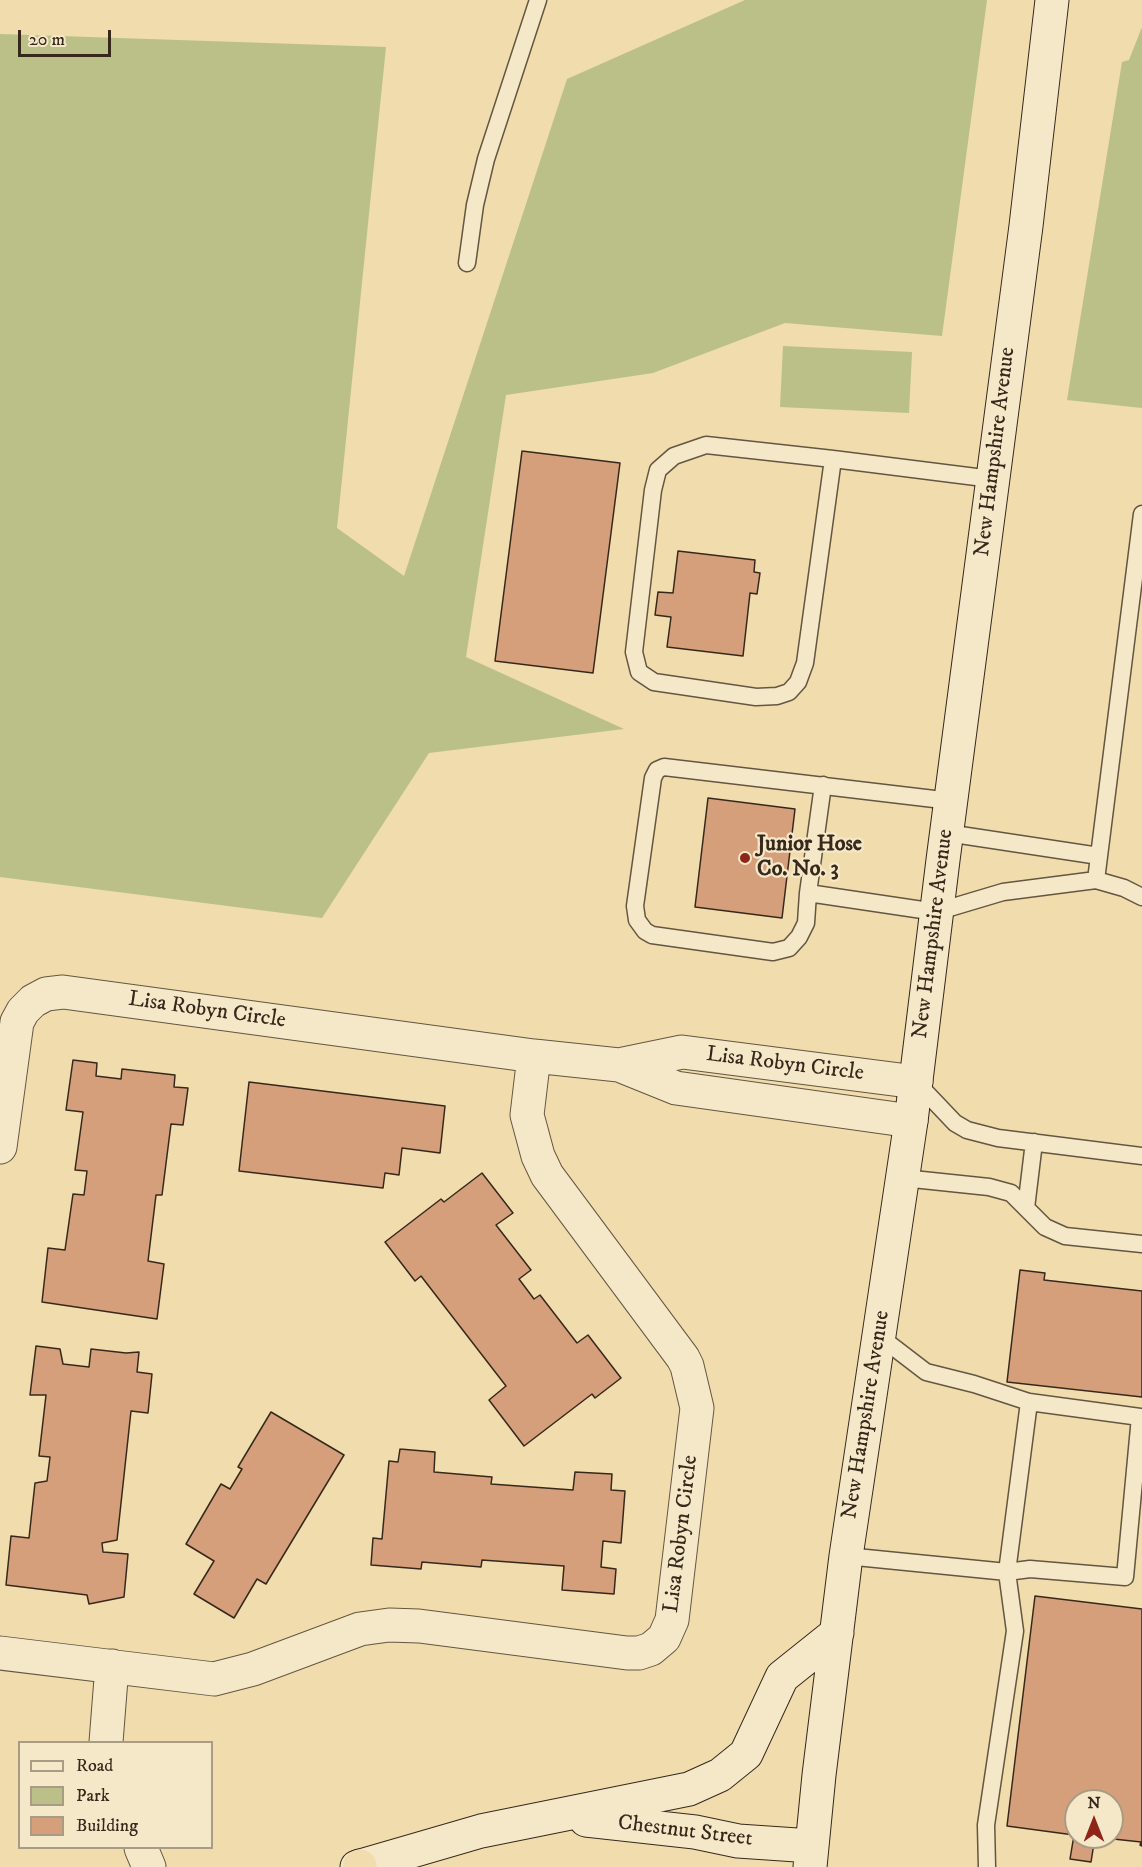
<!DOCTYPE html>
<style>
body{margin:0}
#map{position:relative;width:1142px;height:1867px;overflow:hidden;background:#f0dcac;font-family:"IM FELL DW Pica",serif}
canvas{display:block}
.legend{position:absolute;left:18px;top:1741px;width:195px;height:108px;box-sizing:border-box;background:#f5e8c9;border:2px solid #a99c84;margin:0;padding:8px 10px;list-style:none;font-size:18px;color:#36291c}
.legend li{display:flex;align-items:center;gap:12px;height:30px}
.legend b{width:30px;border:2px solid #a99c84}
.north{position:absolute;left:1064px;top:1789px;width:60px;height:60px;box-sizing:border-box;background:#f5e8c9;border:2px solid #a99c84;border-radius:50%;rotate:0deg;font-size:16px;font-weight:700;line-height:24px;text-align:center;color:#36291c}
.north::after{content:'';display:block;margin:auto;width:21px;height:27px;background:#8f2418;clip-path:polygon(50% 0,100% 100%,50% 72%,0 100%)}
.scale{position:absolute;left:18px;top:30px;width:93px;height:27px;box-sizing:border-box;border:3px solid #36291c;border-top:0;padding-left:8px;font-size:18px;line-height:21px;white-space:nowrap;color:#36291c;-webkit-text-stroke:4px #f5e8c9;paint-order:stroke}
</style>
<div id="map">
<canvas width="1142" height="1867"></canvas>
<ul class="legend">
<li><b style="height:8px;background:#f5e8c9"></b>Road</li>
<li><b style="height:16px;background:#bbc088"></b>Park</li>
<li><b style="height:16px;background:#d69f7b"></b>Building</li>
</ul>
<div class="north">N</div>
<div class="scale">20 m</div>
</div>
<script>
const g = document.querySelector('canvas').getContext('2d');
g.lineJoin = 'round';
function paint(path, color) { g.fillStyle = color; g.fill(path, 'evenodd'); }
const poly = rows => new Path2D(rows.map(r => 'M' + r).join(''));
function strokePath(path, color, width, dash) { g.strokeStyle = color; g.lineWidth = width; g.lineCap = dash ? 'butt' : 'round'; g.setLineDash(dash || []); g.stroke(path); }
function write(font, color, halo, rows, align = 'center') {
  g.font = font + ' "IM FELL DW Pica",serif'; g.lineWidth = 4.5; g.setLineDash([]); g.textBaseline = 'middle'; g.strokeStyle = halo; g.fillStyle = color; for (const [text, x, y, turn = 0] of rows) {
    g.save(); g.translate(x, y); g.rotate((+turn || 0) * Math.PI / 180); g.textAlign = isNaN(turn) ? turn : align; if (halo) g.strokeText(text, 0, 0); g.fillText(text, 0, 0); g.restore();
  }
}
paint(poly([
 [745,0,987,0,942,336,785,323,653,373,506,395,466,657,624,729,429,753,322,918,0,877,0,34,386,47,337,528,404,576,567,79],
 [1142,27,1142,408,1067,400,1122,62,1129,60],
 [783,346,912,352,909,413,780,407]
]), '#bbc088');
const building = poly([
 [522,451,620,463,593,673,495,661,522,451],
 [678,551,755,560,754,572,760,573,757,594,750,593,743,656,667,647,671,617,655,615,658,592,673,593,678,551],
 [708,798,795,809,782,918,695,907,708,798],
 [73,1060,97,1063,96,1076,121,1079,122,1069,175,1075,174,1087,188,1088,183,1125,171,1124,162,1195,156,1195,148,1261,164,1264,157,1319,42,1302,48,1248,65,1250,73,1194,84,1195,87,1171,75,1170,83,1112,66,1110,73,1060],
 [249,1082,445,1106,440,1153,402,1148,399,1175,385,1173,383,1188,239,1171,249,1082],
 [482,1173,513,1213,496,1225,531,1270,519,1279,534,1299,540,1295,577,1343,588,1335,621,1378,595,1398,592,1394,524,1446,489,1400,506,1386,421,1276,415,1281,385,1242,441,1199,444,1202,482,1173],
 [1020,1270,1045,1273,1044,1280,1142,1291,1142,1397,1007,1382,1020,1270],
 [36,1346,60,1349,63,1364,89,1367,91,1349,126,1353,139,1352,137,1372,152,1374,148,1413,131,1411,117,1540,102,1543,103,1552,128,1554,124,1597,89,1604,87,1595,6,1585,11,1536,29,1538,35,1483,47,1481,50,1457,39,1456,46,1395,30,1395,36,1346],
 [271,1412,344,1455,266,1584,257,1579,234,1618,194,1594,214,1561,186,1544,221,1484,230,1489,242,1469,238,1467,271,1412],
 [400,1449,435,1452,434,1472,492,1477,491,1484,573,1490,575,1472,612,1474,611,1490,625,1491,621,1543,603,1541,601,1567,616,1569,614,1594,562,1590,564,1566,482,1560,481,1567,422,1562,421,1569,371,1565,373,1538,382,1539,389,1461,398,1462,400,1449],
 [1035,1596,1142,1609,1142,1846,1140,1845,1141,1842,1095,1837,1091,1862,1070,1859,1074,1835,1007,1826,1035,1596],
 [1076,1801,1112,1801,1112,1837,1076,1837,1076,1801]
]);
paint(building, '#d69f7b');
strokePath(building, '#36291c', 1.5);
const lane = poly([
 [467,263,475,205,486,159,538,0],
 [833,459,805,663,798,682,789,692,777,696,756,697,654,682,639,672,634,652,653,490,658,470,674,456,706,445,833,459,992,479],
 [951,801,664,767,657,770,653,778,635,906,637,920,645,931,652,935,773,952,789,948,799,937,806,923,808,893,936,912,1003,892,1096,880,1124,888,1142,897],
 [947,833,1099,856],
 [1096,880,1142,514],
 [808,893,823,785],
 [916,1082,955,1123,967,1130,998,1138,1142,1156],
 [903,1178,989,1187,1011,1193,1045,1227,1065,1236,1142,1244],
 [1026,1208,1034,1142],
 [846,1556,1007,1572,1030,1569,1125,1577,1140,1417,1029,1402,974,1384,926,1372,879,1336],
 [987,1867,986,1825,1015,1631,1007,1572,1029,1402]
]);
const street = poly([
 [619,1065,682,1052,916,1082],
 [0,1147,17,1022,23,1011,33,1001,46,994,63,992,534,1056,619,1065,676,1088,911,1121],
 [0,1653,214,1679,253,1669,360,1629,389,1625,419,1626,627,1653,639,1653,651,1649,664,1638,672,1620,697,1408,687,1366,683,1358,547,1175,538,1156,527,1115,534,1056],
 [106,1742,112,1666],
 [141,1848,149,1867]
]);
const secondary = poly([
 [586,1820,695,1832,738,1841,812,1846],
 [357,1867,481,1831,689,1789,720,1775,746,1754,782,1677,837,1633],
 [810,1867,819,1775,846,1556,911,1121,943,860,1026,226,1052,0]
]);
const highway = poly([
 [359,1867,360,1866]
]);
strokePath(lane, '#645640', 19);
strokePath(street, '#645640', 35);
strokePath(secondary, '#36291c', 35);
strokePath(highway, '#36291c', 35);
strokePath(lane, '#f5e8c9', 16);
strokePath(street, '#f5e8c9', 33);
strokePath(secondary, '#f5e8c9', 33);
strokePath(highway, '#f0dcac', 33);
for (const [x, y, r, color] of [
 [745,858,6,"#8f2418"]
]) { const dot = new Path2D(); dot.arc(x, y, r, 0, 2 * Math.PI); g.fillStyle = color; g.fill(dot); strokePath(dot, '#f5e8c9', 2); }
write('22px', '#36291c', '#f5e8c9', [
 ["New Hampshire Avenue",996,452,-83],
 ["New Hampshire Avenue",934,934,-83],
 ["Lisa Robyn Circle",207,1011,8],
 ["Lisa Robyn Circle",785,1065,7],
 ["New Hampshire Avenue",867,1415,-81],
 ["Lisa Robyn Circle",682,1534,-83],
 ["Chestnut Street",685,1832,7]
]);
write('bold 22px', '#36291c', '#f5e8c9', [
 ["Junior Hose",757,845],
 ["Co. No. 3",757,870]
], 'left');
</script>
